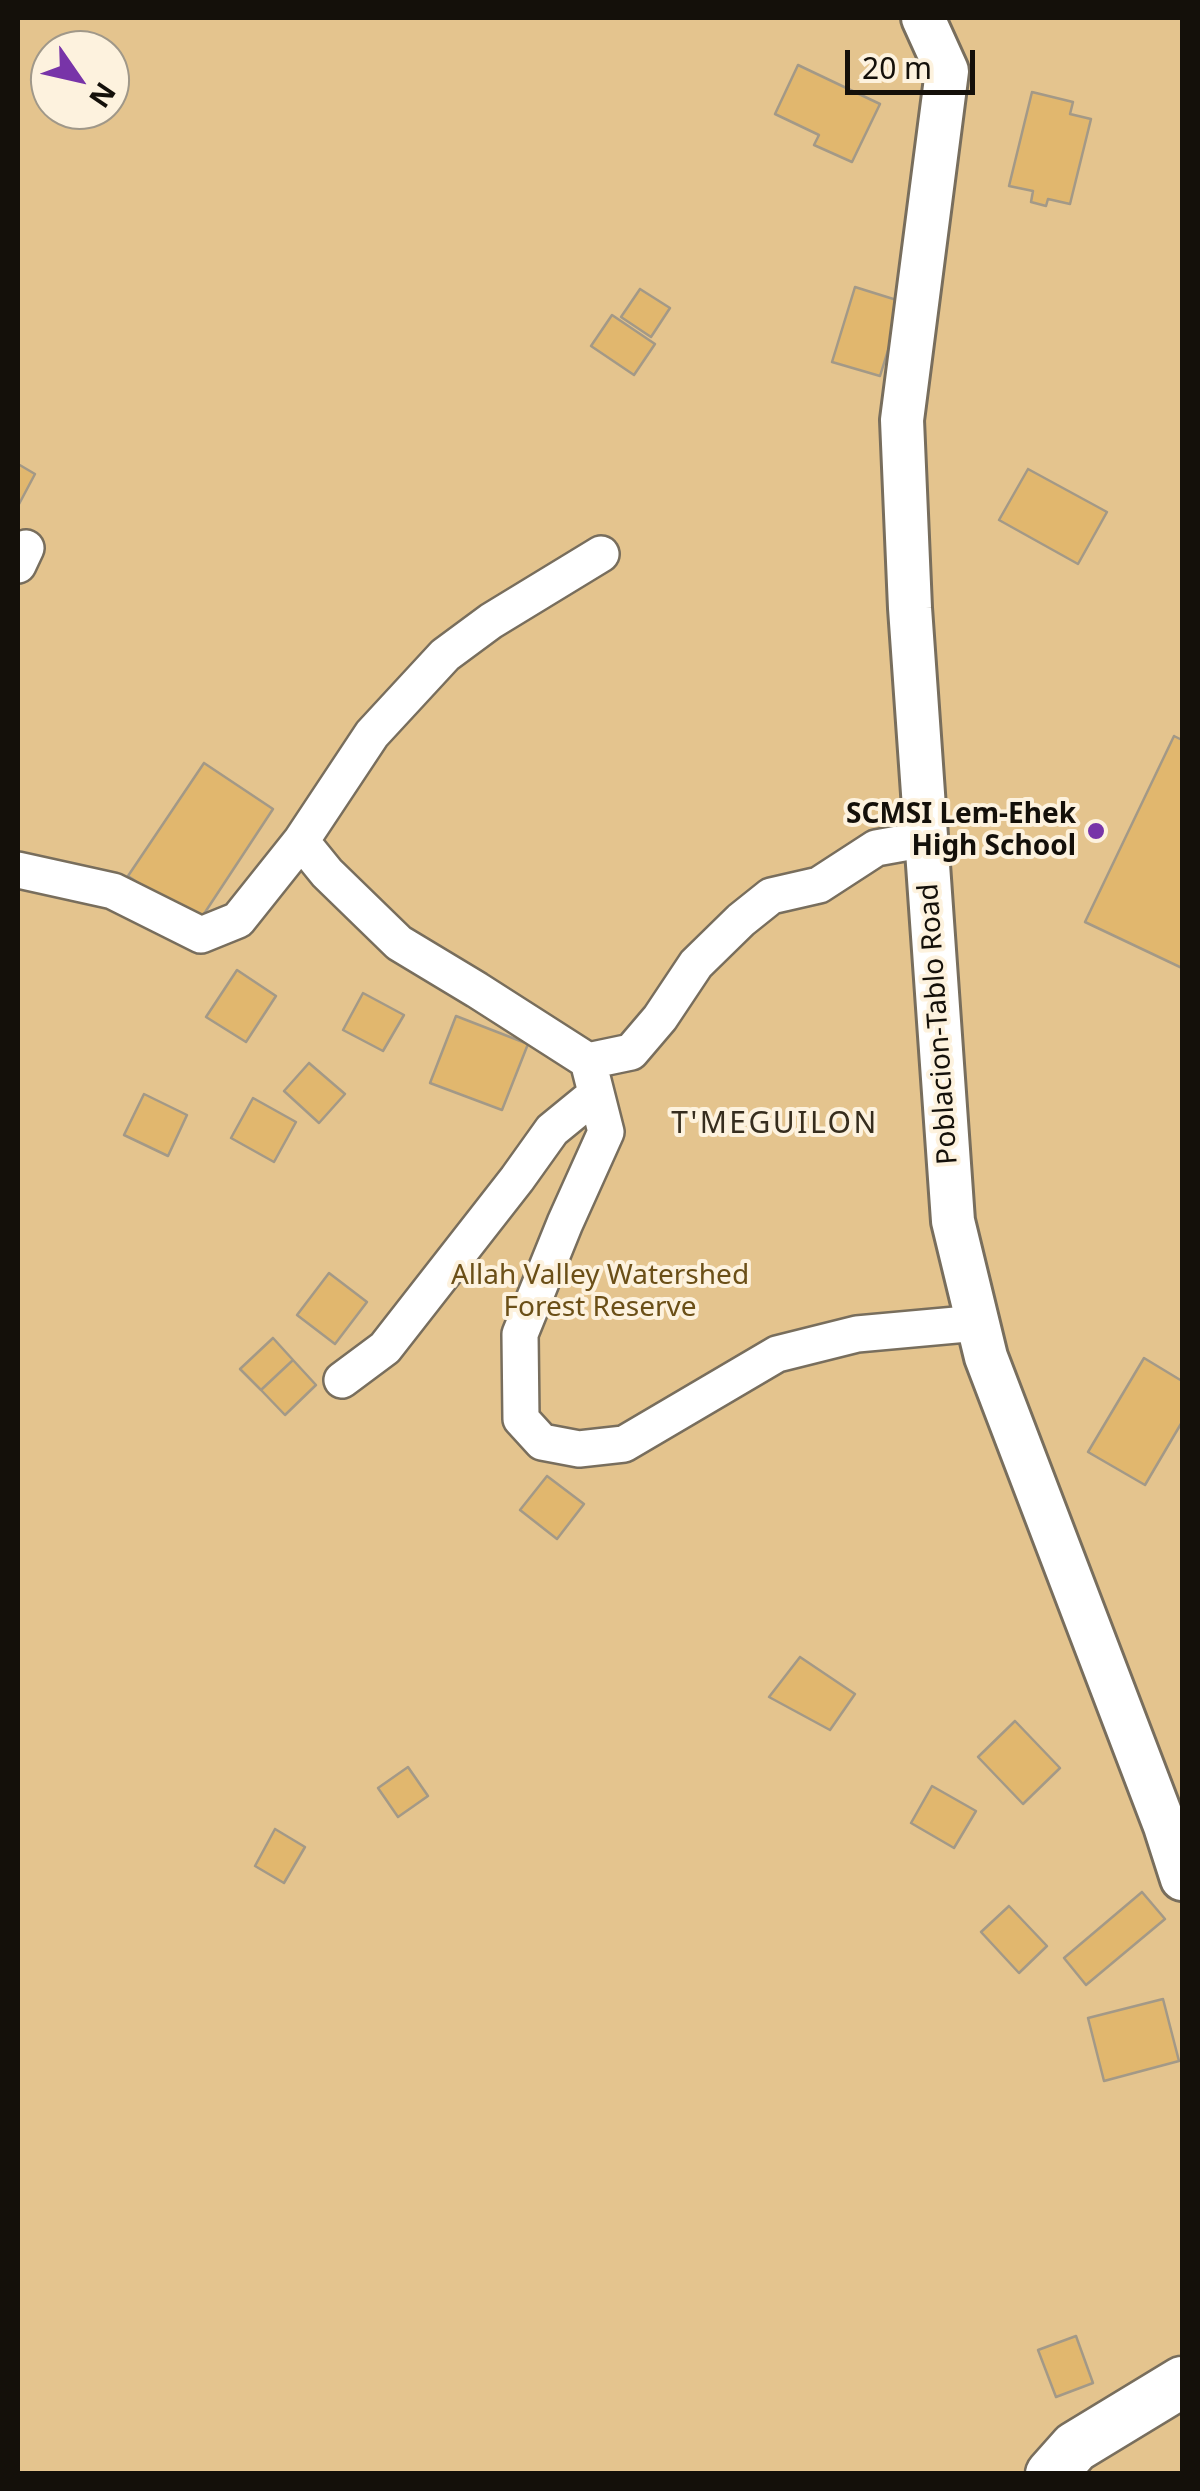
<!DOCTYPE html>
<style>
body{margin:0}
#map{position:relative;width:1200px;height:2491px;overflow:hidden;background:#f0e4d1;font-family:"Noto Sans",sans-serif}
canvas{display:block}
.frame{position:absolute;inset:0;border:20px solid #14100a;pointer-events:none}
.north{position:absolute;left:30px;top:30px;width:100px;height:100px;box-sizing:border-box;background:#fdf2de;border:2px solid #a09889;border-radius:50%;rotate:124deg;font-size:28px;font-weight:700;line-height:40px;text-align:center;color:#14100a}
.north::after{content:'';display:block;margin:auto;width:35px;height:45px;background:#7834a8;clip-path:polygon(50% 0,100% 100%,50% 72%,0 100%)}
.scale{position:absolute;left:845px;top:50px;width:130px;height:45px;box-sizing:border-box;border:5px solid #14100a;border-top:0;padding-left:12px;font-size:30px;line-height:35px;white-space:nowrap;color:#14100a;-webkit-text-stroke:8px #fdf2de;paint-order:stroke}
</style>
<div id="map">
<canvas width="1200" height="2491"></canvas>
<div class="frame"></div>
<div class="north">N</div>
<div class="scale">20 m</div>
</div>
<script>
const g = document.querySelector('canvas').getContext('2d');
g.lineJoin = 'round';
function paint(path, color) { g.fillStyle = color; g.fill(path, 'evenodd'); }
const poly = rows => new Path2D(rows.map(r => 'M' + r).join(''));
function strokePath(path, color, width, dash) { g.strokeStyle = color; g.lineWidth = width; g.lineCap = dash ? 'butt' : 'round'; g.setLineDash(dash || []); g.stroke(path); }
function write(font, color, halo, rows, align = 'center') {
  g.font = font + ' "Noto Sans",sans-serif'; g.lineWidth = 8; g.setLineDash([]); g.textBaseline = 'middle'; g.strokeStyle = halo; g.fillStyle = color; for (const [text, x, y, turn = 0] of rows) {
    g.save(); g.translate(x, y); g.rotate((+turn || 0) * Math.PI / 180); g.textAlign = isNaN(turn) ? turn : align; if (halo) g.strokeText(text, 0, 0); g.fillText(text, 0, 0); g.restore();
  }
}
paint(poly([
 [18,18,1182,18,1182,2473,18,2473],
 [50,50,110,50,110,110,50,110]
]), '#e4c48e');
const building = poly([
 [798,65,880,104,852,162,814,145,819,135,775,114,798,65],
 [1032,92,1073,102,1070,114,1091,119,1070,204,1048,199,1046,206,1031,202,1033,191,1009,186,1032,92],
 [855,287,903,302,880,376,832,362,855,287],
 [640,289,670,308,651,337,621,317,640,289],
 [612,315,655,344,634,375,591,346,612,315],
 [18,464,35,474,18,506,18,464],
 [1028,469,1107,512,1078,564,999,520,1028,469],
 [1174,736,1182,740,1182,968,1085,922,1174,736],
 [204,763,273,809,198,923,128,876,204,763],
 [237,970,276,996,246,1042,206,1017,237,970],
 [363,993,404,1015,383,1051,343,1030,363,993],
 [456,1016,528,1044,502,1110,430,1083,456,1016],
 [309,1063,345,1094,319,1123,284,1091,309,1063],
 [144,1094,187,1115,168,1156,124,1135,144,1094],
 [253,1098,296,1122,274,1162,231,1138,253,1098],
 [329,1273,367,1302,335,1344,297,1315,329,1273],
 [273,1338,293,1360,261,1390,240,1369,273,1338],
 [1144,1358,1182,1381,1182,1422,1145,1485,1088,1452,1144,1358],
 [293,1360,316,1385,285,1415,261,1390,293,1360],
 [547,1476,584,1504,557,1539,520,1510,547,1476],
 [800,1657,855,1694,830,1730,769,1697,800,1657],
 [1015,1721,1060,1768,1023,1804,978,1757,1015,1721],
 [408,1767,428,1796,398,1817,378,1788,408,1767],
 [932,1786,976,1811,954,1848,911,1823,932,1786],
 [275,1829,305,1847,284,1883,255,1866,275,1829],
 [1142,1892,1165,1919,1086,1985,1064,1958,1142,1892],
 [1009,1906,1047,1946,1019,1973,981,1932,1009,1906],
 [1163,1999,1179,2061,1104,2081,1088,2018,1163,1999],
 [1076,2336,1093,2383,1056,2397,1038,2350,1076,2336]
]);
paint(building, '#e1b76e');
strokePath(building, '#a39987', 2.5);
const minor = poly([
 [601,554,491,621,445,655,372,734,301,841,327,873,399,943,477,990,588,1061,606,1132,565,1223,520,1334,521,1419,542,1442,579,1449,624,1444,777,1354,857,1334,978,1323],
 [18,565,26,548],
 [18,870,113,891,201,935,238,920,301,841],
 [588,1061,631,1052,660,1018,696,964,741,920,771,896,819,885,876,848,926,839],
 [342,1380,385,1348,517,1179,552,1130,596,1094]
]);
const tertiary = poly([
 [923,18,947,71,902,420,910,608,953,1221,986,1357,1165,1826,1182,1879]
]);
const secondary = poly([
 [1051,2474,1075,2447,1182,2382]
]);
strokePath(minor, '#786e5d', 40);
strokePath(tertiary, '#786e5d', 48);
strokePath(secondary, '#786e5d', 55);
strokePath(minor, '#fff', 35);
strokePath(tertiary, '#fff', 42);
strokePath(secondary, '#fff', 50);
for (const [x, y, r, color] of [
 [1096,831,10,"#7834a8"]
]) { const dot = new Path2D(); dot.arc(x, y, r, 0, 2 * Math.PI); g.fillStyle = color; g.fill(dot); strokePath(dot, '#fdf2de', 4); }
write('bold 28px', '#14100a', '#fdf2de', [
 ["SCMSI Lem-Ehek",1076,815],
 ["High School",1076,847]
], 'right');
write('28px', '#14100a', '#fdf2de', [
 ["Poblacion-Tablo Road",939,1024,-94]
]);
write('28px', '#6b4f17', '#fdf2de', [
 ["Allah Valley Watershed",600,1276],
 ["Forest Reserve",600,1308]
]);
g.letterSpacing = '2.5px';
write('30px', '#362d1e', '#fdf2de', [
 ["T'MEGUILON",775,1124]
]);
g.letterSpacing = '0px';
</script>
